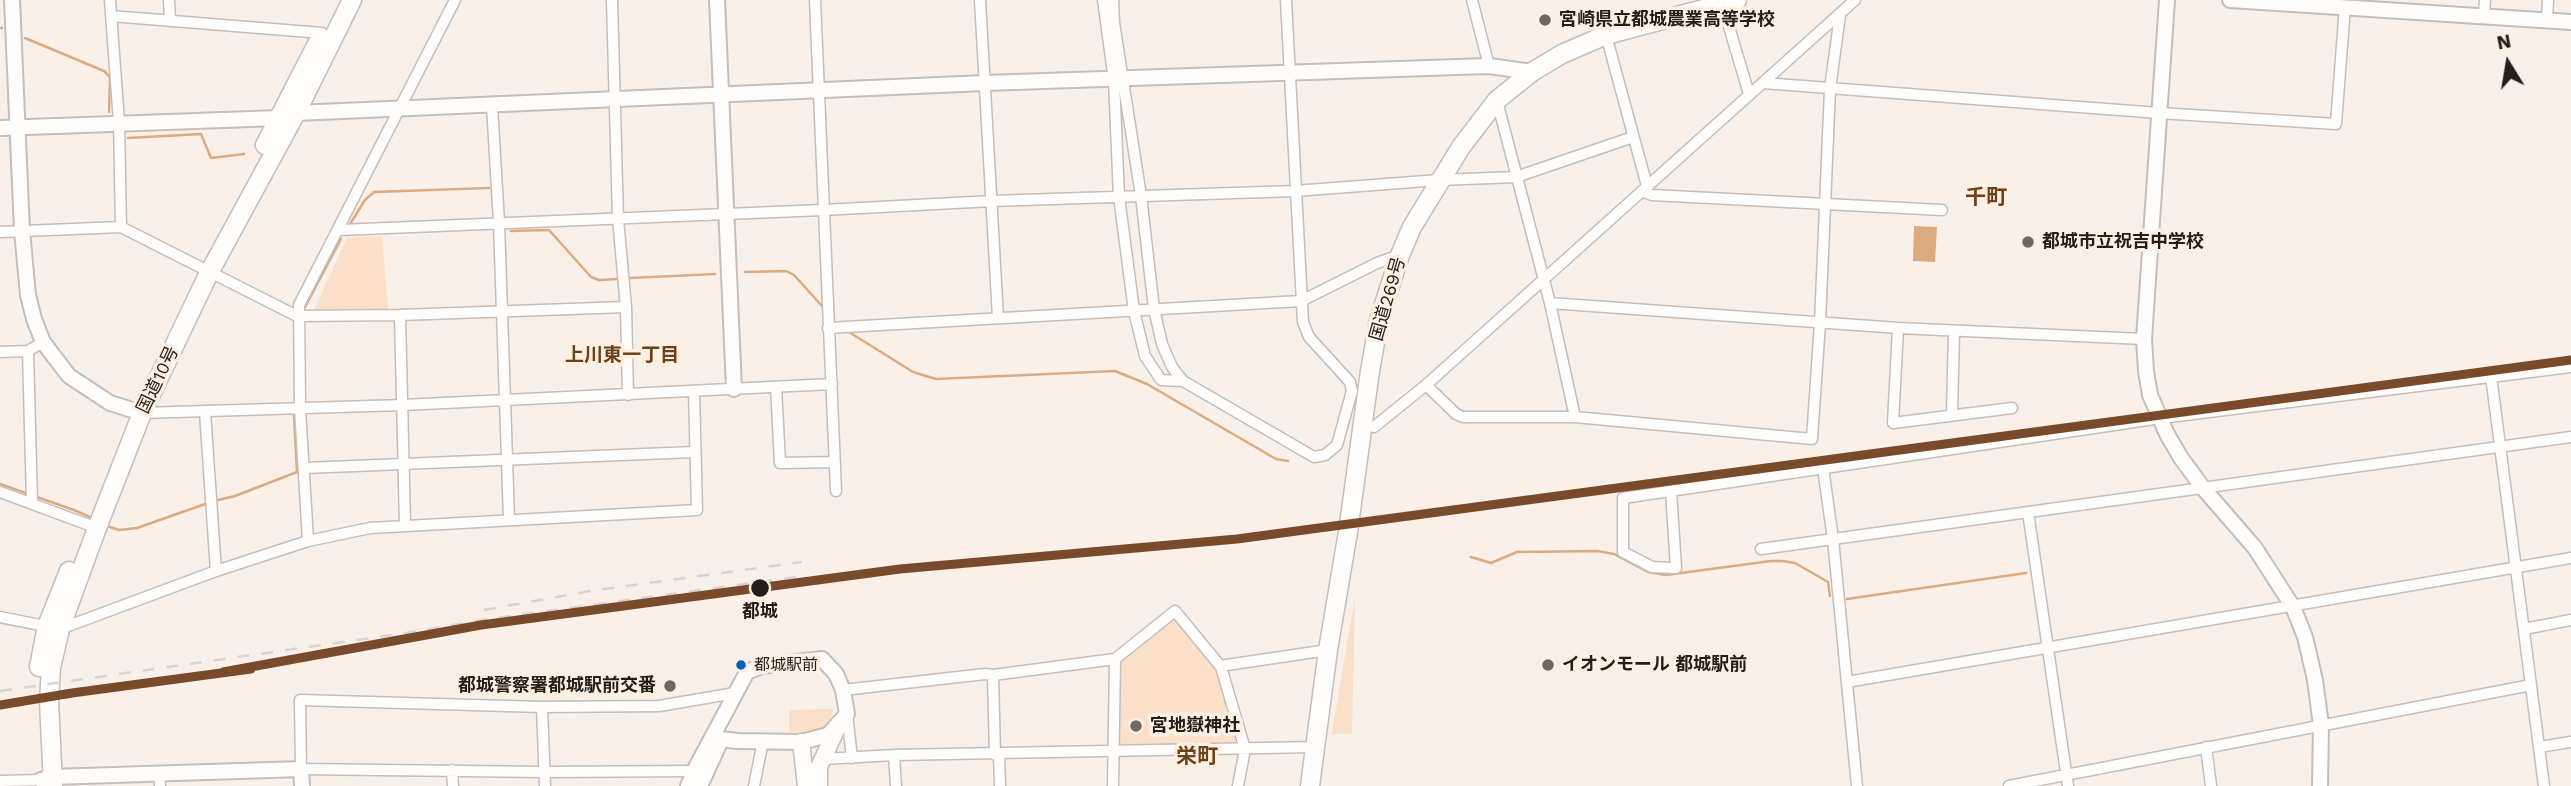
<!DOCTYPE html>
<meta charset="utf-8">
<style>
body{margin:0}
#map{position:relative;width:2571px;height:786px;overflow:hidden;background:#f8f0e9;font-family:"Work Sans",sans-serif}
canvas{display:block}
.north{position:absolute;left:2473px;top:28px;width:70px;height:70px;-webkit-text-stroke:5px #feefe3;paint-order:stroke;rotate:349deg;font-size:19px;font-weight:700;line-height:28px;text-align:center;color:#241d18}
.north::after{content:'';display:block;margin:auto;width:24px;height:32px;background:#241d18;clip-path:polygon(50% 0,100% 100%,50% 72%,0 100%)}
</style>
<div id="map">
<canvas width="2571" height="786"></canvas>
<div class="north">N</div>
</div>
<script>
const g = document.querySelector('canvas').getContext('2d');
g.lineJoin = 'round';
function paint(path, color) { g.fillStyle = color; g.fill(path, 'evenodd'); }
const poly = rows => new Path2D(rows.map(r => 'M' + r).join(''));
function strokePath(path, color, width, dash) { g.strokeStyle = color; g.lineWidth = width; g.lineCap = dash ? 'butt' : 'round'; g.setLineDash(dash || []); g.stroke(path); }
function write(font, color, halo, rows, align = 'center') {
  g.font = font + ' "Work Sans","Noto Sans JP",sans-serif'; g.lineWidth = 7; g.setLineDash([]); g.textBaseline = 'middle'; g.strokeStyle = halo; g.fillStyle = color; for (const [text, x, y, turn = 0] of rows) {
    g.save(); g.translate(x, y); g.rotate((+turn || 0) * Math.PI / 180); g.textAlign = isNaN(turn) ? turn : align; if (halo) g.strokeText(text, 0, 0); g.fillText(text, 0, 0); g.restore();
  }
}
paint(poly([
 [382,236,388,310,313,312,347,238],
 [1355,597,1352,734,1332,734,1332,733],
 [1175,611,1221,667,1245,749,1114,752,1115,659],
 [834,709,830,720,818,732,789,732,789,710]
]), '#fadfc9');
paint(poly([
 [1914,226,1937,227,1935,262,1913,261]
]), '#dcab81');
strokePath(poly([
 [0,28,2,28],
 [25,38,104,71,110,77,109,112],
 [128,138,201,134,211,158,244,154],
 [350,224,365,200,374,192,489,188],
 [511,231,549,230,591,277,599,280,617,279],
 [745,272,786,271,794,275,822,306],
 [630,278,715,274],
 [305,307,341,239],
 [849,332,913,372,936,379,1115,371,1147,384,1276,459,1288,461],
 [0,484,74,510,92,518],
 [214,501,235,496,297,472,294,416],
 [104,525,119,530,137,528,208,503],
 [1471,557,1491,563,1517,552,1597,551,1614,554,1648,572,1666,575,1771,561,1782,561,1795,563,1828,582,1830,596],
 [1847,599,2026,573]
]), '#dcab81', 2.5);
const street = poly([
 [110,0,119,122,121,227],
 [169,0,170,21],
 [612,0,618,219,626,307,628,395],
 [815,0,836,491],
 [980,0,998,318],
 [1103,0,1114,80,1119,197,1134,311,1145,356,1161,380,1183,381,1314,457,1325,455,1337,445,1352,391,1350,382,1309,337,1303,322,1286,0],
 [1113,0,1114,23,1141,196,1154,309,1162,344,1172,367,1183,381],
 [1472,0,1489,66],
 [1721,0,1749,94],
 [2484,15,2485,0],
 [111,16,322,33],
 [2547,21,2548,0],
 [1606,35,1647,186],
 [1763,83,2159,113,2336,124,2345,6],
 [1497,101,1550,303,1575,417],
 [492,105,499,223,509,519],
 [1642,191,1652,195,1942,210],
 [339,230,823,210,992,201,1295,191,1439,180,1516,177,1633,137],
 [0,232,121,227,297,316,400,315,626,307],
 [1550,303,1898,328,2144,339],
 [400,315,405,524],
 [828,328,1301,301,1377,263,1400,255],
 [1898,328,1893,423,2012,408],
 [28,351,32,503],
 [0,352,28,351,43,342],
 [2491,376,2544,786],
 [1426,385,1456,414,1463,417,1575,417,1812,439,1820,323,1830,89,1840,15],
 [776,387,780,463,835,462],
 [205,412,216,571],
 [142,413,403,405,832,384],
 [1952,415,1954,332],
 [1374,427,1426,385,1855,0],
 [305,468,694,452],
 [1823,468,1833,539,1857,786],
 [1671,491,1676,568,1652,567,1623,552,1623,498,2161,418,2571,367],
 [0,492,97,528],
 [2028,512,2068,786],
 [308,541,300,408,299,305,455,0],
 [1761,549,2571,437],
 [0,617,60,629,216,571,308,541,370,528,697,510,694,392],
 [2524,629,2571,620],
 [1220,666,1328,650],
 [993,675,995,755],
 [1847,682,2571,558],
 [843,690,985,674,993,675,1115,659,1175,611,1221,667,1245,749,1238,786],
 [542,707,545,786],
 [847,714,852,758],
 [2206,747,2211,786],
 [2539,747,2571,742],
 [894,755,896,786],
 [999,755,1000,786],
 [823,759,894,755,1315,747],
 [452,770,453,786],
 [694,771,544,772,301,769,300,700,542,707,659,706,735,693],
 [159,774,160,786],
 [0,781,41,780],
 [754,786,763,741],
 [1113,786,1115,659],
 [2009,786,2531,685]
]);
const secondary = poly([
 [12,0,22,231,28,295,34,319,43,342,69,376,110,403,142,413],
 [717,0,734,389],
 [2167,0,2144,339,2146,371,2150,395,2167,434,2181,458,2203,488,2255,548,2293,607,2305,637,2315,680,2321,725,2320,786],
 [2230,0,2571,22],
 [0,128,279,118,296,113,985,83,1457,67,1489,66,1532,72],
 [41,780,52,777,301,769,302,786],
 [688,786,694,771,747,672,762,666,822,659,836,674,843,690,847,714,828,735,801,742,737,741,713,738],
 [700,786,721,740]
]);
const primary = poly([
 [801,742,806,786],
 [819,786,819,767,839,724]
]);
const highway = poly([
 [265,145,318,42],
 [39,667,47,626,69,571],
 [53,786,49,701,51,668,60,629,97,528,142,413,209,273,296,113,352,0],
 [1310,786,1328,650,1348,532,1370,371,1379,320,1400,255,1412,227,1461,147,1497,100,1532,72,1562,54,1606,35,1737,0]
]);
strokePath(street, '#c5beb9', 13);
strokePath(secondary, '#c5beb9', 18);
strokePath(primary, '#c5beb9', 19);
strokePath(highway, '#c5beb9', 21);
strokePath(street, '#fefdfc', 10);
strokePath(secondary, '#fefdfc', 14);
strokePath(primary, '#fefdfc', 16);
strokePath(highway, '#fefdfc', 18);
strokePath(poly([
 [484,610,590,591,802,562],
 [0,691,406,633,481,620,804,576]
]), '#d8d6d4', 2.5, [12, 12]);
strokePath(poly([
 [223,672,481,625,900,569,1237,539,2571,360],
 [0,705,72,693,251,669]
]), '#7a4b2a', 9);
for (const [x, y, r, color] of [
 [1545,20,7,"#6e6761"],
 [2028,242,7,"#6e6761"],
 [760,588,10,"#241d18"],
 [741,665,6,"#0065bd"],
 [1548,665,7,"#6e6761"],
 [670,686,7,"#6e6761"],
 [1136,726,7,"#6e6761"]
]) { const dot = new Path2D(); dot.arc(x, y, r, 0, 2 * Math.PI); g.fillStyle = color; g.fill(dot); strokePath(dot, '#feefe3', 2.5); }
write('16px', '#241d18', '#feefe3', [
 ["都城駅前",754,665]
], 'left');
write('bold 18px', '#241d18', '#feefe3', [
 ["宮崎県立都城農業高等学校",1559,20],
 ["都城市立祝吉中学校",2042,242],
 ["イオンモール 都城駅前",1562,665],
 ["都城警察署都城駅前交番",656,686,"right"],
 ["宮地嶽神社",1150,726]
], 'left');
write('18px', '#241d18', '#feefe3', [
 ["国道269号",1388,299,-74],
 ["国道10号",158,380,-64]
]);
write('bold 18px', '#241d18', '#feefe3', [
 ["都城",760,612]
]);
write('bold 19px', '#6b4118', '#feefe3', [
 ["上川東一丁目",622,355]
]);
write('bold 21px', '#6b4118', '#feefe3', [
 ["千町",1986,198],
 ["栄町",1197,757]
]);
</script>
